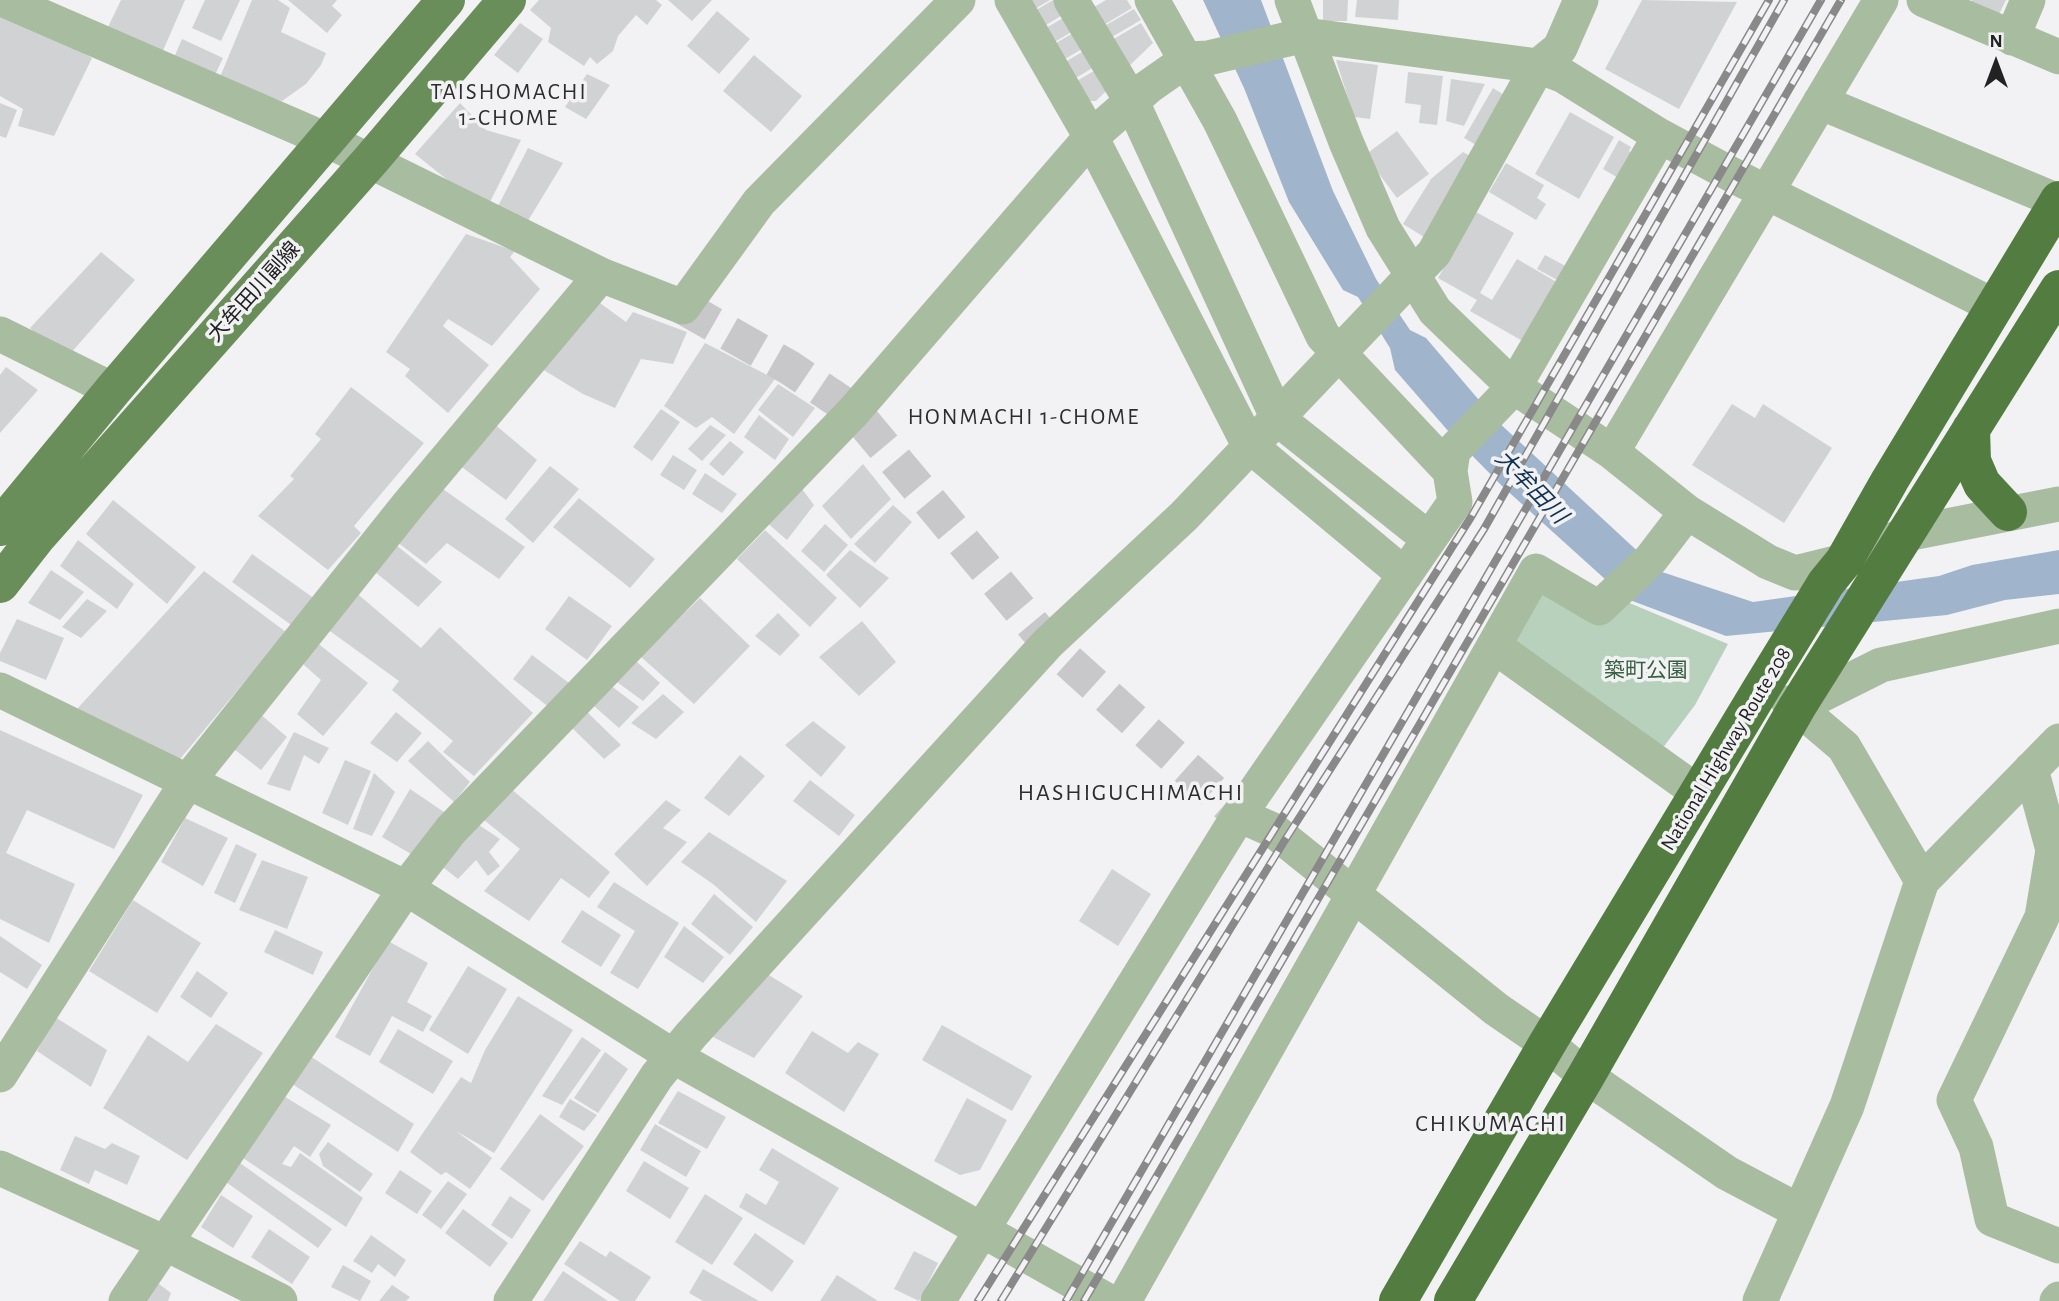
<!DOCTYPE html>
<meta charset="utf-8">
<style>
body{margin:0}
#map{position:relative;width:2059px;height:1301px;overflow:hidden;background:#f2f2f4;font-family:"Alegreya Sans",sans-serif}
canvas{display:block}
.north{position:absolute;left:1961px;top:28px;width:70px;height:70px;-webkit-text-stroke:5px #f2f2f4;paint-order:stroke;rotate:0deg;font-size:19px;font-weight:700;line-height:28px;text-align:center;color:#222223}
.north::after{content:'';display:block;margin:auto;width:24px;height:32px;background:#222223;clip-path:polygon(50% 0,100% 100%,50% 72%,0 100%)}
</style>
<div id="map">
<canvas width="2059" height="1301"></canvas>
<div class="north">N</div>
</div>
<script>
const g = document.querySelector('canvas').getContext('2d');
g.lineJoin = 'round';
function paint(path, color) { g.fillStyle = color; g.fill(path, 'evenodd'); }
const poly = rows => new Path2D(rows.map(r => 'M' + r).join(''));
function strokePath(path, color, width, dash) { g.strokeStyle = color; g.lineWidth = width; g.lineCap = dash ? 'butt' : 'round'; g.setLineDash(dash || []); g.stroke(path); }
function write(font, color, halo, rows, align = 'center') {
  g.font = font + ' "Alegreya Sans","Noto Sans JP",sans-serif'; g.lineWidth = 7; g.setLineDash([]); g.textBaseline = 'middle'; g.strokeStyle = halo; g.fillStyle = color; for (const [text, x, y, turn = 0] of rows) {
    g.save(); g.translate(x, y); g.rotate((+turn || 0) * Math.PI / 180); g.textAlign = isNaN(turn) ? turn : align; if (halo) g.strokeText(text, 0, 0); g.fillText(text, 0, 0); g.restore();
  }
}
paint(poly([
 [1541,589,1560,597,1598,625,1627,602,1728,644,1695,705,1662,749,1512,638]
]), '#b8d1bc');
paint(poly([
 [1203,0,1261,0,1333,191,1376,279,1410,330,1426,338,1496,420,1659,571,1753,602,1939,576,1972,565,2059,550,2059,594,2005,600,1947,615,1726,636,1627,599,1502,486,1449,432,1395,370,1390,348,1358,297,1343,290,1289,202,1244,88]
]), '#a0b5cc');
paint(poly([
 [121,0,185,0,162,53,107,29],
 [205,0,240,0,221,41,192,28],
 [252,0,278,0,290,8,281,32,326,53,321,65,306,84,282,101,218,82],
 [288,0,337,0,332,6,342,15,327,33],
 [539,0,656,0,662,5,647,25,636,15,618,36,613,51,597,64,590,57,584,66,548,42,551,28,530,10],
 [668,0,712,0,692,21],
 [1020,0,1050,0,1028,13],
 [1053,0,1061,0,1069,11,1038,30,1028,15],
 [1106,0,1127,0,1132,8,1097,29,1086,12],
 [1323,0,1348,0,1347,21,1323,21],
 [1357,0,1399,0,1398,20,1355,17],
 [1642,0,1737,2,1679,109,1605,69],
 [1972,0,2006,0,1999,14,1967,10],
 [1134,9,1141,20,1105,41,1099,29],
 [0,11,56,36,92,58,54,136,18,126,23,109,0,96],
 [717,11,750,39,719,74,687,46],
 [1070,14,1078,28,1048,46,1039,32],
 [520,23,543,39,518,73,494,55],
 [1141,23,1153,43,1122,73,1105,44],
 [1080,29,1089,45,1058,63,1049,47],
 [182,39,223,58,213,79,173,60],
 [1092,46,1101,63,1069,82,1060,65],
 [754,55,802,96,771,132,723,91],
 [1336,60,1378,65,1370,119,1354,117],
 [1104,65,1115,82,1096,101,1087,101,1075,82],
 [1408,72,1443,76,1437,125,1419,123,1421,105,1405,103],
 [587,74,610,85,586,119,565,107],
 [1451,79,1485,84,1464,126,1446,121],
 [1493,88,1507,97,1478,146,1464,138],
 [0,103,17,110,6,138,0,136],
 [460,103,486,130,521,140,490,202,450,182,415,154],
 [1570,112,1614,137,1579,199,1535,174],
 [1397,131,1429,174,1397,198,1365,155],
 [1619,140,1631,147,1629,151,1635,154,1620,179,1603,169],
 [528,148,563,163,526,224,496,210],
 [1463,152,1472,157,1424,237,1403,224,1431,179],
 [1506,163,1544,185,1537,198,1546,204,1536,220,1489,192],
 [1476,212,1514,233,1480,293,1492,300,1517,259,1560,284,1526,343,1470,311,1477,300,1438,278],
 [466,234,515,251,510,257,540,289,492,346,448,319,443,326,489,365,448,413,405,376,410,369,386,352],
 [101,252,135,280,63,362,30,328],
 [1545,255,1571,269,1563,283,1537,269],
 [596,300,626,322,633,312,687,332,673,364,641,359,615,408,583,394,542,369],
 [705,343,775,379,734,434,712,417,696,428,664,406],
 [6,367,38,390,0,433,0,375],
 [778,384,815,408,793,437,758,410],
 [351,387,424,443,354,526,361,533,328,570,258,516,294,479,290,476,321,439,315,434],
 [1732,404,1755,418,1763,404,1832,448,1784,523,1692,465],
 [661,409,680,422,652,461,633,447],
 [759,415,789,439,775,460,744,437],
 [492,422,537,460,506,500,455,462],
 [710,425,726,435,702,461,688,449],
 [730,441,744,452,723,476,709,464],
 [673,455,697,470,684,490,660,475],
 [863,464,891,499,851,539,822,506],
 [550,466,579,489,533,543,505,519],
 [705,473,737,494,722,513,692,494],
 [799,485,814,505,787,540,765,521],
 [440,487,525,547,499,579,447,543,426,564,397,542],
 [579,498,655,559,630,588,553,527],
 [113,500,196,567,167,604,86,534],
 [893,505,912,522,875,563,854,544],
 [825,524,848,545,824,572,801,551],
 [765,530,837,598,810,627,737,559],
 [78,540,134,584,117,609,60,566],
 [391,541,442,582,418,607,369,567],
 [850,550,889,578,860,608,826,575],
 [252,554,315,599,294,627,232,582],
 [51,570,84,592,60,620,28,603],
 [204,571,286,632,180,759,76,710],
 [353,590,421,648,440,627,533,713,474,776,443,752,453,741,392,690,399,681,323,626],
 [569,596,612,626,587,660,545,629],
 [700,598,750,646,694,704,640,656],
 [87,599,107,611,81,638,62,627],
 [778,613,800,635,780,656,755,636],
 [17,619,64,638,46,680,0,661,0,653],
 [862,621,896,662,859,696,819,657],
 [311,638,368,683,323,736,297,714,321,680,295,657],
 [532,655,569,683,550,708,513,679],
 [637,662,660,683,643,701,617,682],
 [610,685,639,707,619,728,594,706],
 [663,694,684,712,656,739,631,723],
 [584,709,621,745,604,759,569,725],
 [396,712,422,733,397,762,370,743],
 [259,713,287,737,261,770,230,746],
 [813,721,846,747,821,777,785,745],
 [0,730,143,795,114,849,27,810,6,853,75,884,49,943,0,919],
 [294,732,329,748,319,764,304,755,290,791,267,784],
 [428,741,470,782,454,802,408,761],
 [740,755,765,776,729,816,704,798],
 [345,760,371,771,348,825,322,813],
 [374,773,395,792,372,836,353,829],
 [810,780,855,815,839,836,793,801],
 [510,788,610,872,589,898,561,878,529,921,484,891,520,849,484,820],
 [410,789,447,814,411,854,382,837],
 [666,800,681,810,663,828,687,842,647,886,614,854],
 [185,818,228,838,203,886,161,862],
 [476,823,500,839,489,852,500,866,488,876,476,860,458,879,439,864],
 [709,832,787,881,756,922,713,884,681,862],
 [236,844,257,854,235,903,214,893],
 [262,860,308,877,287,929,239,910],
 [1112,869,1151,894,1118,946,1079,921],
 [614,882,679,923,638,989,610,973,635,931,597,907],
 [714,894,753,927,730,955,691,924],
 [133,900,201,943,157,1013,89,971],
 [582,910,621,935,601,967,561,942],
 [684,926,724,957,703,983,664,957],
 [275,930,323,952,313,975,264,952],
 [0,936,42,965,27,989,0,972],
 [388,941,428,963,407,1002,432,1016,423,1032,392,1016,370,1056,335,1037],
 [468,966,507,989,468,1054,429,1030],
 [759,969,803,996,754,1058,713,1037],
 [197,971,228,993,211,1018,180,997],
 [518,996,573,1030,494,1153,456,1131,492,1158,470,1189,446,1172,441,1175,410,1152,461,1077,471,1083,485,1050],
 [55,1017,107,1050,91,1087,37,1051],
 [216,1024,263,1053,187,1160,103,1108,148,1035,188,1062],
 [942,1025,1032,1076,1012,1111,922,1060],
 [398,1029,453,1061,433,1094,379,1062],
 [812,1031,848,1053,858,1042,879,1054,844,1112,785,1073],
 [582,1037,601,1050,562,1105,542,1096],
 [605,1052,628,1069,598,1113,574,1098],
 [310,1056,414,1124,398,1152,289,1082],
 [678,1091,726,1117,707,1149,658,1123],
 [277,1092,331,1125,310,1157,294,1146,282,1164,291,1167,300,1153,363,1198,346,1227,234,1152],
 [967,1098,1007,1120,980,1170,960,1175,934,1161],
 [570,1099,597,1115,584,1131,559,1117],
 [540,1114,584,1146,543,1201,500,1169],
 [655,1124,701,1151,686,1177,640,1150],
 [75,1136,105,1149,112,1143,140,1156,127,1185,95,1170,89,1184,60,1170],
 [328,1142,373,1174,360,1192,323,1166,319,1154],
 [772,1148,839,1188,804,1245,739,1207,746,1193,766,1205,779,1182,759,1170],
 [233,1158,332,1229,318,1248,219,1177],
 [644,1161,689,1188,670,1219,626,1191],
 [400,1170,432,1191,417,1214,385,1193],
 [448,1181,467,1194,441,1229,422,1215],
 [705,1194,743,1218,712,1265,675,1242],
 [221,1195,253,1216,233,1248,201,1227],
 [510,1196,531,1210,512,1239,491,1225],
 [463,1209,508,1243,490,1267,445,1233],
 [269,1229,310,1257,292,1284,251,1257],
 [755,1233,794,1261,772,1292,733,1264],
 [371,1235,406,1260,395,1277,378,1264,372,1273,353,1261],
 [580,1241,606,1257,610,1251,651,1277,635,1301,620,1301,564,1264],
 [914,1251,938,1263,919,1301,894,1289],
 [343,1265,371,1281,360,1301,331,1287],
 [703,1269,759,1301,703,1301,689,1293],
 [563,1271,608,1301,543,1301],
 [837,1275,878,1301,820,1301],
 [155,1281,171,1293,168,1301,141,1301],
 [392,1285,410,1297,406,1301,379,1301]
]), '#d1d2d4');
strokePath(poly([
 [683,307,790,368,854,411,1048,643,1239,815]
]), '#c8c8ca', 35, [35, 18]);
strokePath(poly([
 [4,0,329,141,601,275,683,307,759,202,958,0],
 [1012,0,1091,137,1249,445,1405,575],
 [1071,0,1132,102,1278,419,1429,539],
 [1292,0,1346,142,1383,228,1435,311,1514,387,1612,452,1687,512,1768,562,1795,573,1844,561,1906,534,2059,504],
 [1924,0,2059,57],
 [2012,38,2028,0],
 [1820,102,2058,201],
 [0,334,113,390],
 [1612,452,1881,0],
 [1450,471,1453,451,1514,387,1660,136],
 [1494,646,1699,793],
 [0,690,406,888,673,1056,1108,1301],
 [1789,703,1797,707,1881,665,2059,626],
 [1797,707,1844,747,1922,881],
 [2031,769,2053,850,2042,917,1954,1100,1976,1147,1992,1219,2059,1246],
 [1239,815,1273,830,1496,1009,1547,1044,1586,1076,1727,1173,1799,1211],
 [0,1075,188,781,408,505,601,275],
 [0,1168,165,1243,280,1301],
 [126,1301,406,888,451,830,854,411,1091,137,1148,87,1188,59,1208,58,1305,35,1538,66,1562,75,1660,136,1738,178,1994,306],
 [511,1301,657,1076,691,1035,1048,643,1184,516,1434,253,1538,66,1560,48,1581,0],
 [938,1301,1239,815,1455,502,1450,471,1323,336,1220,121,1152,0],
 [1124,1301,1536,571,1599,608,1651,559,1687,512],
 [1760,1301,1847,1106,1922,881,2059,741],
 [2057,1301,2059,1299]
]), '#a8bca0', 35);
strokePath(poly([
 [0,527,113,390,446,0],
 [0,584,36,538,370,161,507,0]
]), '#6a8e5a', 38);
strokePath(poly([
 [1971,429,1972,461,1982,484,2008,512],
 [1398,1301,1547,1044,1761,689,1826,583,1844,561,1890,480,2059,200],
 [1453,1301,1586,1076,1797,707,2059,289]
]), '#537d40', 38);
const rail = poly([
 [978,1301,1471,517,1769,0],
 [1001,1301,1285,840,1484,529,1784,0],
 [1066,1301,1821,0],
 [1084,1301,1841,0]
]);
strokePath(rail, '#89898a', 8);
strokePath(rail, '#f2f2f4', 5, [16]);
write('21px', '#222223', '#f2f2f4', [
 ["大牟田川副線",254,292,-48],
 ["National Highway Route 208",1726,749,-59]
]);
write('21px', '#376040', '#f2f2f4', [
 ["築町公園",1646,671]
]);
g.letterSpacing = '2px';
write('23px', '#2d2d2f', '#f2f2f4', [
 ["TAISHOMACHI",509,92],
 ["1-CHOME",509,118],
 ["HONMACHI 1-CHOME",1024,417]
]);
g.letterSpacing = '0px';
write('italic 23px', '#103252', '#f2f2f4', [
 ["大牟田川",1531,487,46]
]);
g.letterSpacing = '2px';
write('24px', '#2d2d2f', '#f2f2f4', [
 ["HASHIGUCHIMACHI",1131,793],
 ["CHIKUMACHI",1491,1124]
]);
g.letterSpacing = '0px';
</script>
